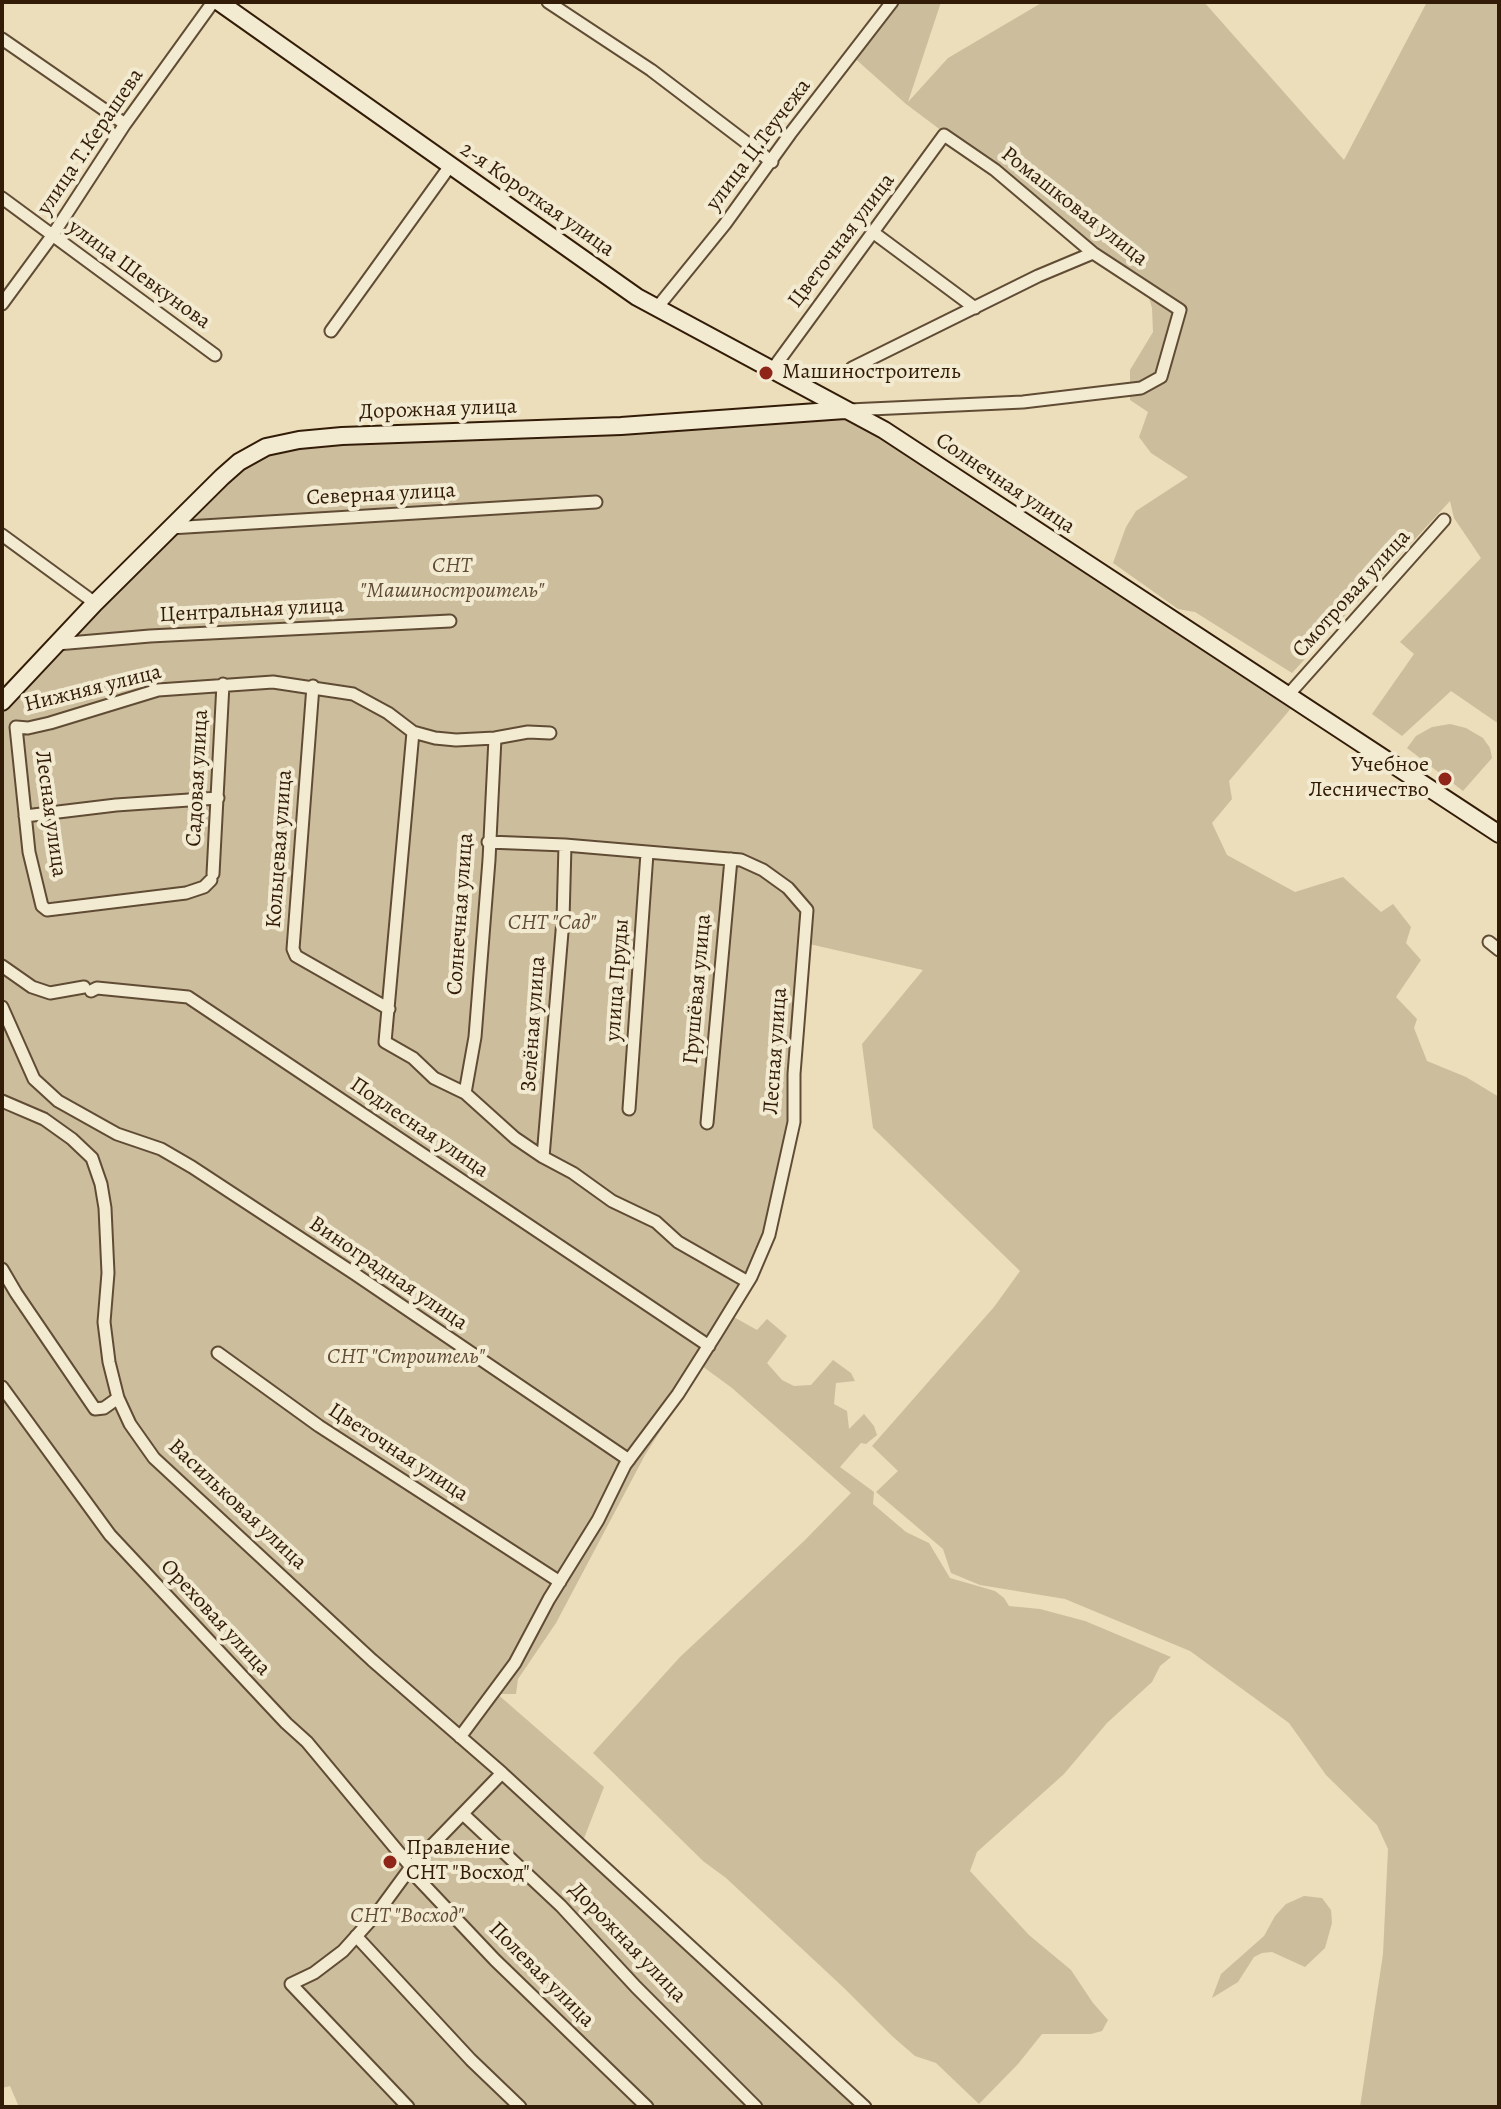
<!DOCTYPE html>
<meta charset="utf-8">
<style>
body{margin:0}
#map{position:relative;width:1501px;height:2109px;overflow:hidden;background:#ecdeba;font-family:Alegreya,serif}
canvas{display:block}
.frame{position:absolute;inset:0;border:4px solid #321c08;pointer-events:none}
</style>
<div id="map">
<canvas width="1501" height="2109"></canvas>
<div class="frame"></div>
</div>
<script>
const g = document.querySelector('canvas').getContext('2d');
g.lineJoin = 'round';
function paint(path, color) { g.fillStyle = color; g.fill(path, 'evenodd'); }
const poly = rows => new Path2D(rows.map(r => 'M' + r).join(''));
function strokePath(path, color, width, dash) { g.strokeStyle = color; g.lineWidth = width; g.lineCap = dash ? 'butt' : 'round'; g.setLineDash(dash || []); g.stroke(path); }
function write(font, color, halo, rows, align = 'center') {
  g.font = font + ' Alegreya,serif'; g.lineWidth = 8; g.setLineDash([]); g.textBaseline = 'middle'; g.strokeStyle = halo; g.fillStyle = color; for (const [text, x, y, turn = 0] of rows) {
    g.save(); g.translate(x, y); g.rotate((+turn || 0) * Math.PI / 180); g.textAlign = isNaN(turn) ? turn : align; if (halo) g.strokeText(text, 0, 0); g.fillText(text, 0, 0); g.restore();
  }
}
paint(poly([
 [892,2,941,2,908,102,948,58,1043,2,1204,2,1344,160,1427,2,1499,2,1499,724,1451,691,1402,736,1372,714,1414,654,1400,642,1481,558,1454,518,1450,501,1292,673,1195,612,1178,609,1113,563,1126,527,1136,511,1188,477,1151,453,1139,437,1148,412,1130,400,1130,370,1153,332,1152,308,1143,277,1095,246,906,104,851,55],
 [829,418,854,420,882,436,1293,706,1229,781,1232,799,1212,823,1227,855,1295,892,1343,877,1381,912,1393,904,1411,927,1406,943,1421,960,1396,997,1417,1019,1414,1028,1427,1061,1466,1077,1499,1097,1499,2107,1360,2107,1383,1954,1388,1849,1377,1825,1326,1775,1289,1723,1190,1651,1065,1599,980,1585,951,1573,943,1549,876,1492,898,1471,872,1446,994,1307,1020,1271,873,1128,862,1044,923,970,805,943,794,1122,780,1193,751,1277,625,1465,495,1692,604,1787,581,1846,865,2107,19,2107,10,2086,2,2088,2,702,95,603,266,447],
 [1450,724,1466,728,1483,738,1490,748,1492,758,1463,791,1407,748,1416,736,1432,727],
 [732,1316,757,1330,767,1319,787,1336,767,1363,782,1380,794,1386,811,1385,833,1360,851,1373,855,1381,836,1383,834,1404,847,1411,849,1429,864,1414,874,1426,877,1435,866,1444,861,1443,840,1467,874,1492,873,1504,906,1532,929,1543,950,1578,995,1591,1004,1598,1009,1606,1040,1609,1085,1621,1171,1657,1160,1666,1152,1682,1107,1723,1064,1774,977,1852,970,1871,1029,1935,1071,1970,1093,2003,1108,2020,1102,2031,1091,2034,1042,2034,1018,2064,979,2104,936,2063,915,2056,892,2036,844,1988,726,1878,703,1861,593,1753,680,1657,804,1541,851,1493,732,1388,702,1366,645,1455,556,1623,518,1679,516,1694,501,1694,499,1691,627,1466],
 [1304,1896,1322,1898,1331,1910,1332,1923,1325,1948,1305,1967,1272,1952,1262,1953,1254,1957,1238,1982,1212,1998,1221,1974,1264,1936,1275,1916,1286,1904]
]), '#ccbd9c');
const street = poly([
 [548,2,651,70,772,162],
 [2,39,125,124],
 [2,198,215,355],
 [874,233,975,308],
 [2,304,52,236,125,124,213,2],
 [656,309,725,224,790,134,892,2],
 [331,331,450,166],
 [852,368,1038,276,1093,253],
 [772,370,944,135,995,170,1093,253,1180,310,1161,377,1141,388,1023,402,849,410],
 [170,528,596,502],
 [2,535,95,603],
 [57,644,150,636,450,621],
 [313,686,293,949,296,956,389,1009],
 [1289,694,1444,520],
 [413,732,385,1042,413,1058,434,1078,465,1093,515,1138,543,1157,573,1173,612,1201,656,1222,678,1242,748,1282],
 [25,816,116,805,218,798],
 [213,874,223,684],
 [211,880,204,887,186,893,47,910,42,906,29,852,16,727,28,728,50,723,158,690,273,682,353,694,388,713,413,732,435,738,456,740,495,738,528,732,550,733],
 [1489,942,1499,950],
 [2,966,32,987,50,993,84,987],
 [91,991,97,988,188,997,709,1346],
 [2,1007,34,1079,58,1101,117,1134,161,1149,192,1167,355,1274,629,1460],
 [465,1093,475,1037,489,860,495,738],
 [2,1101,44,1119,72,1139,92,1158,101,1184,105,1208,108,1273,104,1322,109,1362,118,1398,130,1424,154,1458,372,1660,502,1773,865,2107],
 [629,1109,647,853],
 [707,1123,731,859],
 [543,1157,563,920,565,845],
 [2,1269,16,1293,95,1409,104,1408,118,1398],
 [218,1353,319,1426,560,1582],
 [2,1387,110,1535,286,1723,307,1742,411,1867],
 [460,1737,515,1663,549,1599,598,1520,625,1465,678,1394,716,1334,751,1277,769,1235,794,1122,794,1074,807,910,788,888,763,870,741,860,565,845,488,842],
 [463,1814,561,1906,636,1987,756,2107],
 [409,1869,495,1960,647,2107],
 [356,1936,471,2060,520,2107],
 [408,2107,291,1984,314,1973,343,1951,378,1912,411,1867,502,1773]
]);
const secondary = poly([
 [219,2,637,297,884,430,1499,834],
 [2,702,95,603,222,477,239,462,266,447,299,440,342,436,621,426,845,410]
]);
strokePath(street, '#604c34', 15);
strokePath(secondary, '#321c08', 20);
strokePath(street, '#f3ead2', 11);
strokePath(secondary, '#f3ead2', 16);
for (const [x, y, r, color] of [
 [766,373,8,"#8f2418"],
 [1445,779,8,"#8f2418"],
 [390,1862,8,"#8f2418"]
]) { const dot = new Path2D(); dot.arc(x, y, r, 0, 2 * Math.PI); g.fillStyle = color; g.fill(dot); strokePath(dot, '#f3ead2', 3); }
write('22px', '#321c08', '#f3ead2', [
 ["улица Т.Керашева",91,142,-56],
 ["улица Ц.Теучежа",759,145,-53],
 ["2-я Короткая улица",537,200,35],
 ["Ромашковая улица",1074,207,38],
 ["Цветочная улица",842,241,-53],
 ["улица Шевкунова",139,275,36],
 ["Дорожная улица",438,410,-2],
 ["Солнечная улица",1005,484,34],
 ["Северная улица",381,495,-3],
 ["Смотровая улица",1352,594,-48],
 ["Центральная улица",252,611,-3],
 ["Нижняя улица",93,689,-14],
 ["Садовая улица",198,778,-87],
 ["Лесная улица",50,814,82],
 ["Кольцевая улица",280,849,-86],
 ["Солнечная улица",461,914,-86],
 ["улица Пруды",618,980,-86],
 ["Грушёвая улица",698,989,-85],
 ["Зелёная улица",534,1024,-86],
 ["Лесная улица",776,1051,-86],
 ["Подлесная улица",419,1128,34],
 ["Виноградная улица",388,1274,34],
 ["Цветочная улица",398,1453,33],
 ["Васильковая улица",237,1505,43],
 ["Ореховая улица",215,1618,47],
 ["Дорожная улица",627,1943,46],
 ["Полевая улица",541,1975,45]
]);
write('22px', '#321c08', '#f3ead2', [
 ["Машиностроитель",782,373],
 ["Учебное",1429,766,"right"],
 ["Лесничество",1429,791,"right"],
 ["Правление",406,1849],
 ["СНТ \"Восход\"",406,1874]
], 'left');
write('italic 22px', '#604c34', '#f3ead2', [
 ["СНТ",452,567],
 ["\"Машиностроитель\"",452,592],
 ["СНТ \"Сад\"",552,924],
 ["СНТ \"Строитель\"",406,1358],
 ["СНТ \"Восход\"",407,1917]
]);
</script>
